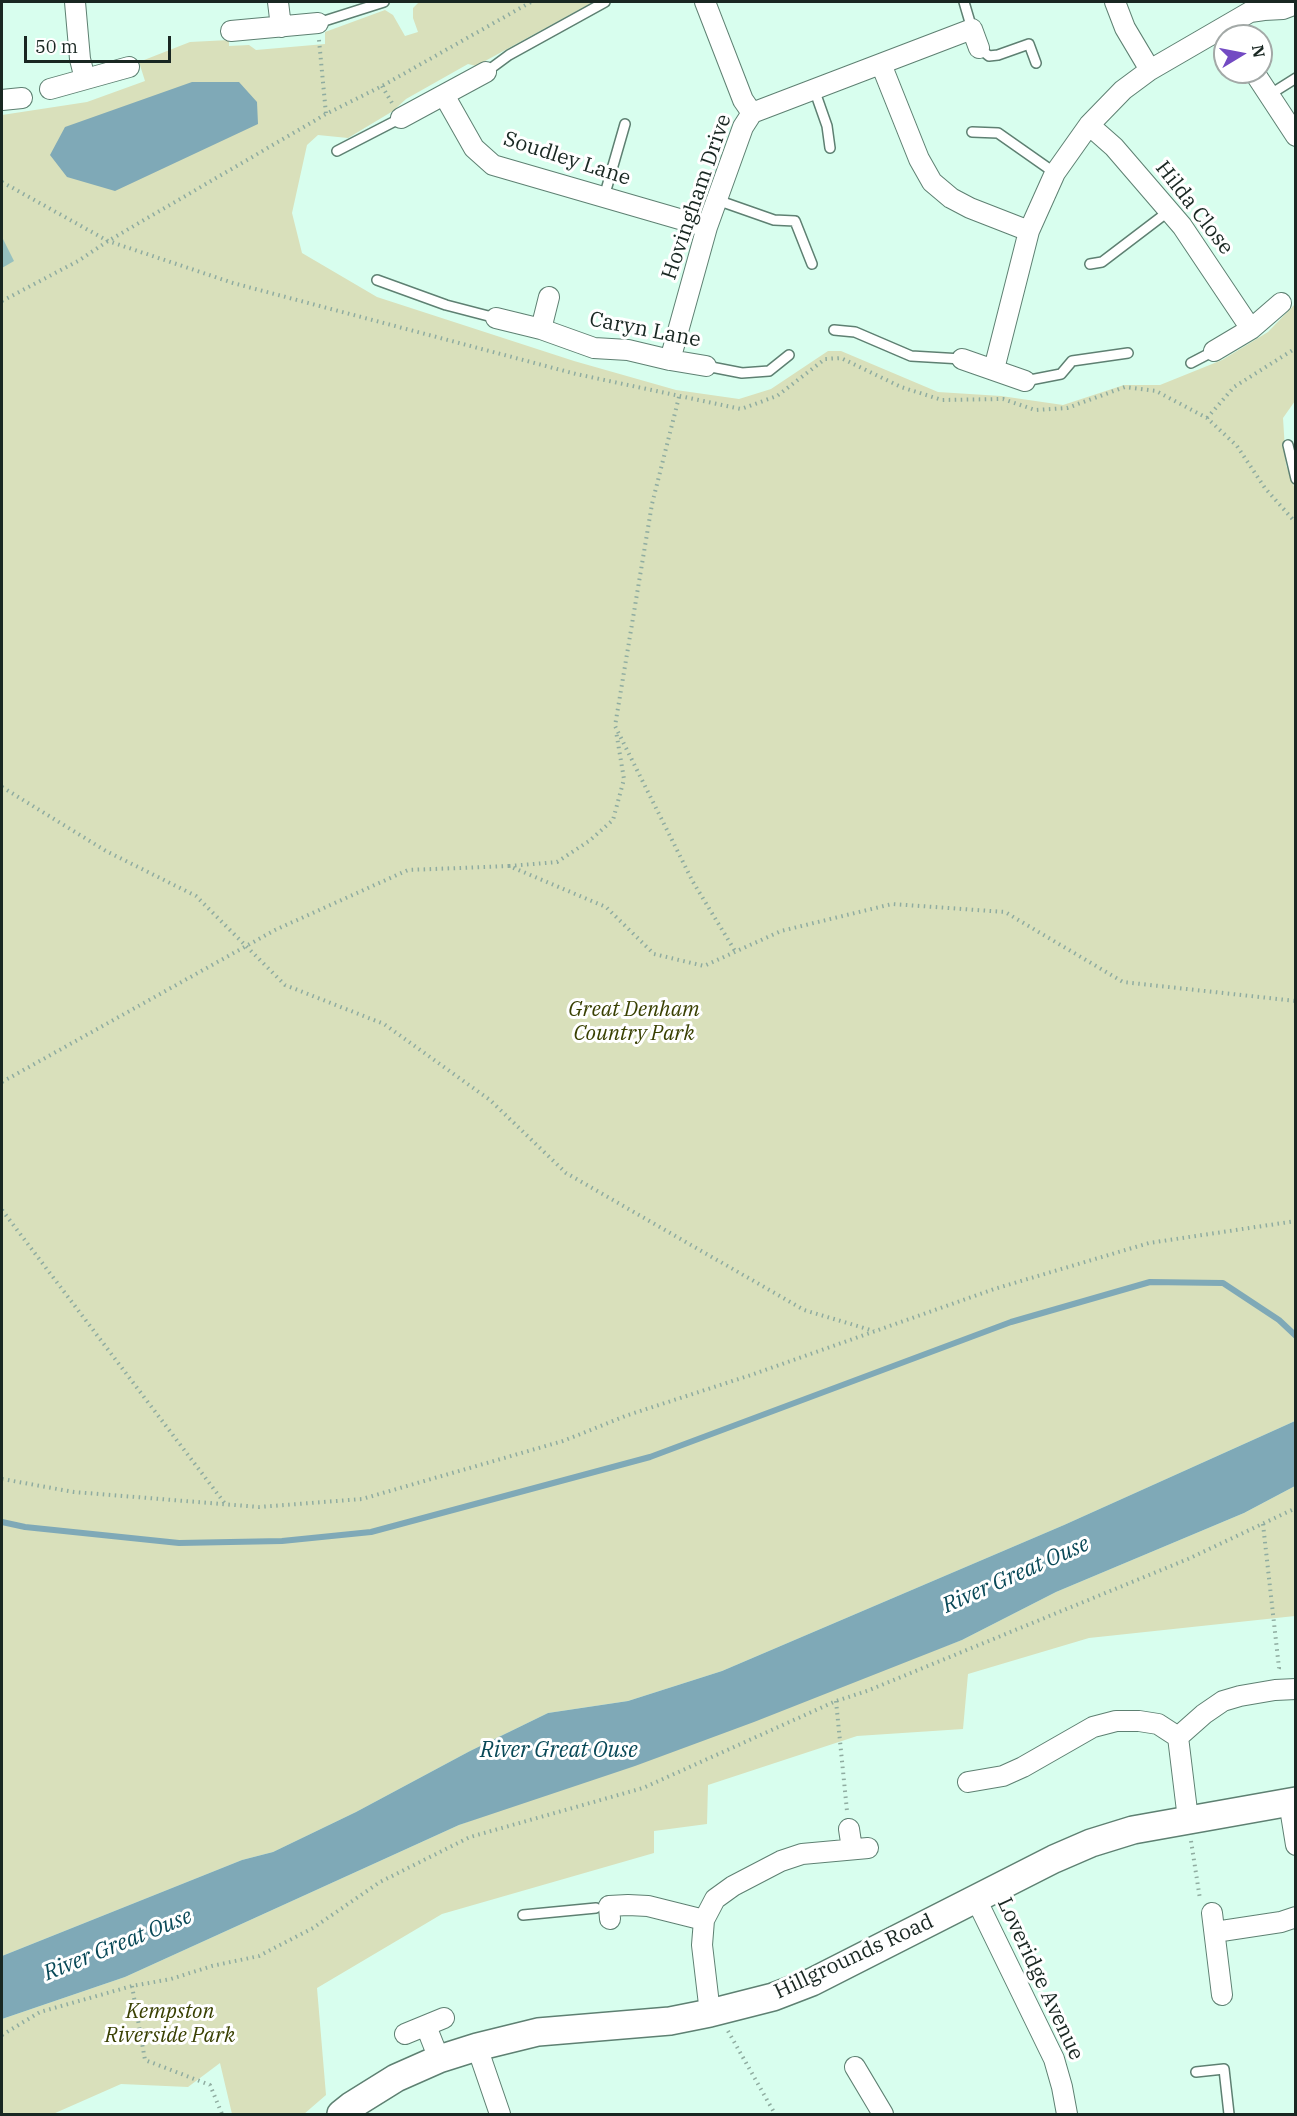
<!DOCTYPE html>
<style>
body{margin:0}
#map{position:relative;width:1297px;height:2116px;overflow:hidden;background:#d8feee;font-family:"IBM Plex Serif",serif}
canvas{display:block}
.frame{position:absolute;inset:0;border:3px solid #192722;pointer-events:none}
.north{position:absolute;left:1213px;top:24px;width:60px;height:60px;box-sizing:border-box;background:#fff;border:2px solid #a3a9a7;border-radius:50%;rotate:80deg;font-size:16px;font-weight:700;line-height:24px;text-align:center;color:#192722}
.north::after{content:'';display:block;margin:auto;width:21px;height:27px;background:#734ac3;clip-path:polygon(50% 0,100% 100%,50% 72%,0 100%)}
.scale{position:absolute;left:24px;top:36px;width:147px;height:27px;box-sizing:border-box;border:3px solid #192722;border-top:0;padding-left:8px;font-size:18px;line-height:21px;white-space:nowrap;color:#192722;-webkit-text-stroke:4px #fff;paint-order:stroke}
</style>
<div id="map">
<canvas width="1297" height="2116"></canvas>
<div class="frame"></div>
<div class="north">N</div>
<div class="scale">50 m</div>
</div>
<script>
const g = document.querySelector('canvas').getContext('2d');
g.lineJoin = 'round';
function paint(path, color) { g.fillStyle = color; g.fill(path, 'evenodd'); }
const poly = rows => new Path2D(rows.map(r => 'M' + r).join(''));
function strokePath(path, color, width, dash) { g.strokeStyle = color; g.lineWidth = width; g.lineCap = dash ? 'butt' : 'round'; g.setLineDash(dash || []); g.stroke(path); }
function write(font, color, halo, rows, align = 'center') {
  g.font = font + ' "IBM Plex Serif",serif'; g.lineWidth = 6; g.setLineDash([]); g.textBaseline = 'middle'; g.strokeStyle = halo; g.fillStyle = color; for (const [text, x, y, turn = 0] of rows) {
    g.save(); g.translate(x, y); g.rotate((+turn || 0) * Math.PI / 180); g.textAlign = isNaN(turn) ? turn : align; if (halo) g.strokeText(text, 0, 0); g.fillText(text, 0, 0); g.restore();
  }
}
paint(poly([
 [419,2,593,2,476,66,468,64,406,99,393,111,348,138,318,135,307,145,292,213,302,253,377,297,574,361,676,390,739,399,771,389,828,351,841,351,938,392,1001,396,1063,405,1124,385,1160,385,1222,360,1268,332,1295,304,1295,401,1283,418,1286,465,1296,492,1295,1421,1064,1525,722,1671,628,1701,548,1713,470,1751,356,1812,273,1852,242,1860,2,1956,2,115,87,102,145,81,139,62,190,42,229,40,229,46,249,45,256,50,325,44,325,32,385,10,393,15,405,36,418,32,413,18,413,8],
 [1295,1486,1295,1616,1089,1638,968,1674,963,1729,857,1736,708,1785,707,1824,654,1831,654,1853,442,1914,317,1988,326,2095,304,2114,232,2114,220,2063,188,2087,121,2084,53,2114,2,2114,2,2019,125,1977,459,1825,962,1640,1056,1592,1244,1513]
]), '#d9e0bb');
paint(poly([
 [192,82,239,82,257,102,258,124,115,191,67,177,50,155,65,127],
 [1295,1421,1295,1486,1244,1513,1056,1592,962,1640,754,1722,635,1766,459,1825,125,1977,2,2019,2,1956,242,1860,273,1852,356,1812,470,1751,548,1713,628,1701,722,1671,1064,1525]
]), '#7fa9b7');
strokePath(poly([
 [2,1522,25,1527,179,1543,282,1541,371,1532,650,1457,1011,1322,1150,1282,1223,1283,1279,1320,1296,1336]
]), '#7fa9b7', 6);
paint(poly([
 [2,237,14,261,2,268]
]), '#96c0be');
const lane = poly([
 [964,2,972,29],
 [318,23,384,2],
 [979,48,989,56,998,55,1029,44,1036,63],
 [486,72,509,55,605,2],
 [814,89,827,126,830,148],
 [1269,95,1296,78],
 [972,132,998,133,1055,173],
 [337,151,401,118],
 [604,197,625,124],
 [717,200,774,220,795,221,812,264],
 [1090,264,1102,262,1169,211],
 [377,280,446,305,496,318],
 [834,330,855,332,911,356,962,359],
 [1191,363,1214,351],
 [706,366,742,373,769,371,789,355],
 [1025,381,1061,374,1072,361,1128,353],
 [1288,445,1296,479],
 [523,1915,596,1908],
 [1196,2072,1224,2069,1229,2114]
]);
const street = poly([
 [75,2,80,59,85,79],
 [278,2,281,27],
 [705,2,743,100,752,113],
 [1115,2,1125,28,1150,70],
 [231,31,318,23],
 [881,64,919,159,932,182,951,198,970,208,1029,231],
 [1254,72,1296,136],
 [50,89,129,67],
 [444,95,474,148,493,165,707,227],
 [2,100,22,98],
 [401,118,486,72],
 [1089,125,1114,147,1182,226,1251,329],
 [496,318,541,329,594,348,628,350,670,360,706,366],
 [541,329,549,297],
 [1214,351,1251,329,1281,303],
 [962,359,1025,381],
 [670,360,707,227,743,127,752,113,972,29,979,48],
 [994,369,1029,231,1055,173,1089,125,1123,90,1150,70,1250,12,1264,10,1283,9,1296,4],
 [1178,1737,1204,1714,1223,1701,1240,1696,1275,1690,1296,1689],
 [968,1782,1003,1776,1023,1767,1093,1727,1116,1721,1139,1721,1158,1724,1178,1737,1188,1819],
 [1289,1802,1296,1845],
 [849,1829,852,1849],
 [976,1899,1054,2059,1062,2087,1067,2114],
 [1212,1913,1222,1995],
 [610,1919,609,1906,628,1905,648,1906,704,1920],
 [1215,1932,1281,1922,1296,1917],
 [710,2013,702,1945,704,1920,715,1899,733,1886,781,1861,802,1854,868,1848],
 [426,2026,439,2059],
 [405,2034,444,2018],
 [477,2047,500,2114],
 [855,2067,883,2114]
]);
const secondary = poly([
 [341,2114,351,2106,396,2078,439,2059,477,2047,538,2032,670,2021,710,2013,773,1997,812,1982,1054,1859,1091,1843,1133,1830,1296,1801]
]);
strokePath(lane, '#5e8072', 12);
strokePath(street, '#5e8072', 22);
strokePath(secondary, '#5e8072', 30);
strokePath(poly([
 [319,40,326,114],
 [382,86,392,103],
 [2,182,108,241,233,283,576,374,741,409,777,396,825,359,841,358,901,387,942,400,1003,399,1035,410,1067,408,1125,387,1156,391,1207,418,1237,446,1265,488,1296,523],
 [2,301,78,261,108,241,326,114,382,86,531,2],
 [679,397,652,504,615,726,693,882,735,951],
 [1207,418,1234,387,1296,348],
 [2,787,106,851,196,896,285,985,384,1024,490,1100,566,1173,804,1310,874,1331],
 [509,866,557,862,589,841,613,820,624,779,616,731],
 [2,1082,275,930,408,870,509,866,606,907,654,954,704,966,781,931,892,904,1005,912,1123,982,1296,1001],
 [2,1210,226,1505],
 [2,1479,74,1492,259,1507,362,1499,563,1441,628,1415,751,1375,994,1289,1149,1243,1296,1221],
 [1263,1524,1279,1668,1277,1672],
 [836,1701,847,1811],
 [1191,1841,1200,1899],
 [132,1986,145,2060,210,2085,222,2114],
 [728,2031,775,2114],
 [2,2035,40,2012,132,1986,171,1979,212,1966,259,1956,313,1928,380,1882,470,1837,643,1788,836,1701,867,1691,1188,1559,1296,1508]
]), '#8faca0', 4, [1.5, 4.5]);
strokePath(lane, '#fff', 9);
strokePath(street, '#fff', 20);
strokePath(secondary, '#fff', 27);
write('21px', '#192722', '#fff', [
 ["Soudley Lane",567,159,18],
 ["Hovingham Drive",697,197,-71],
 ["Hilda Close",1194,208,52],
 ["Caryn Lane",645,330,11],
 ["Hillgrounds Road",854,1957,-25],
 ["Loveridge Avenue",1040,1979,65]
]);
write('italic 21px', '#394002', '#fff', [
 ["Great Denham",634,1010],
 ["Country Park",634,1034],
 ["Kempston",170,2012],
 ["Riverside Park",170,2036]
]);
write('italic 22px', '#084857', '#fff', [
 ["River Great Ouse",1016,1575,-24],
 ["River Great Ouse",559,1751],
 ["River Great Ouse",118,1945,-22]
]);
</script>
